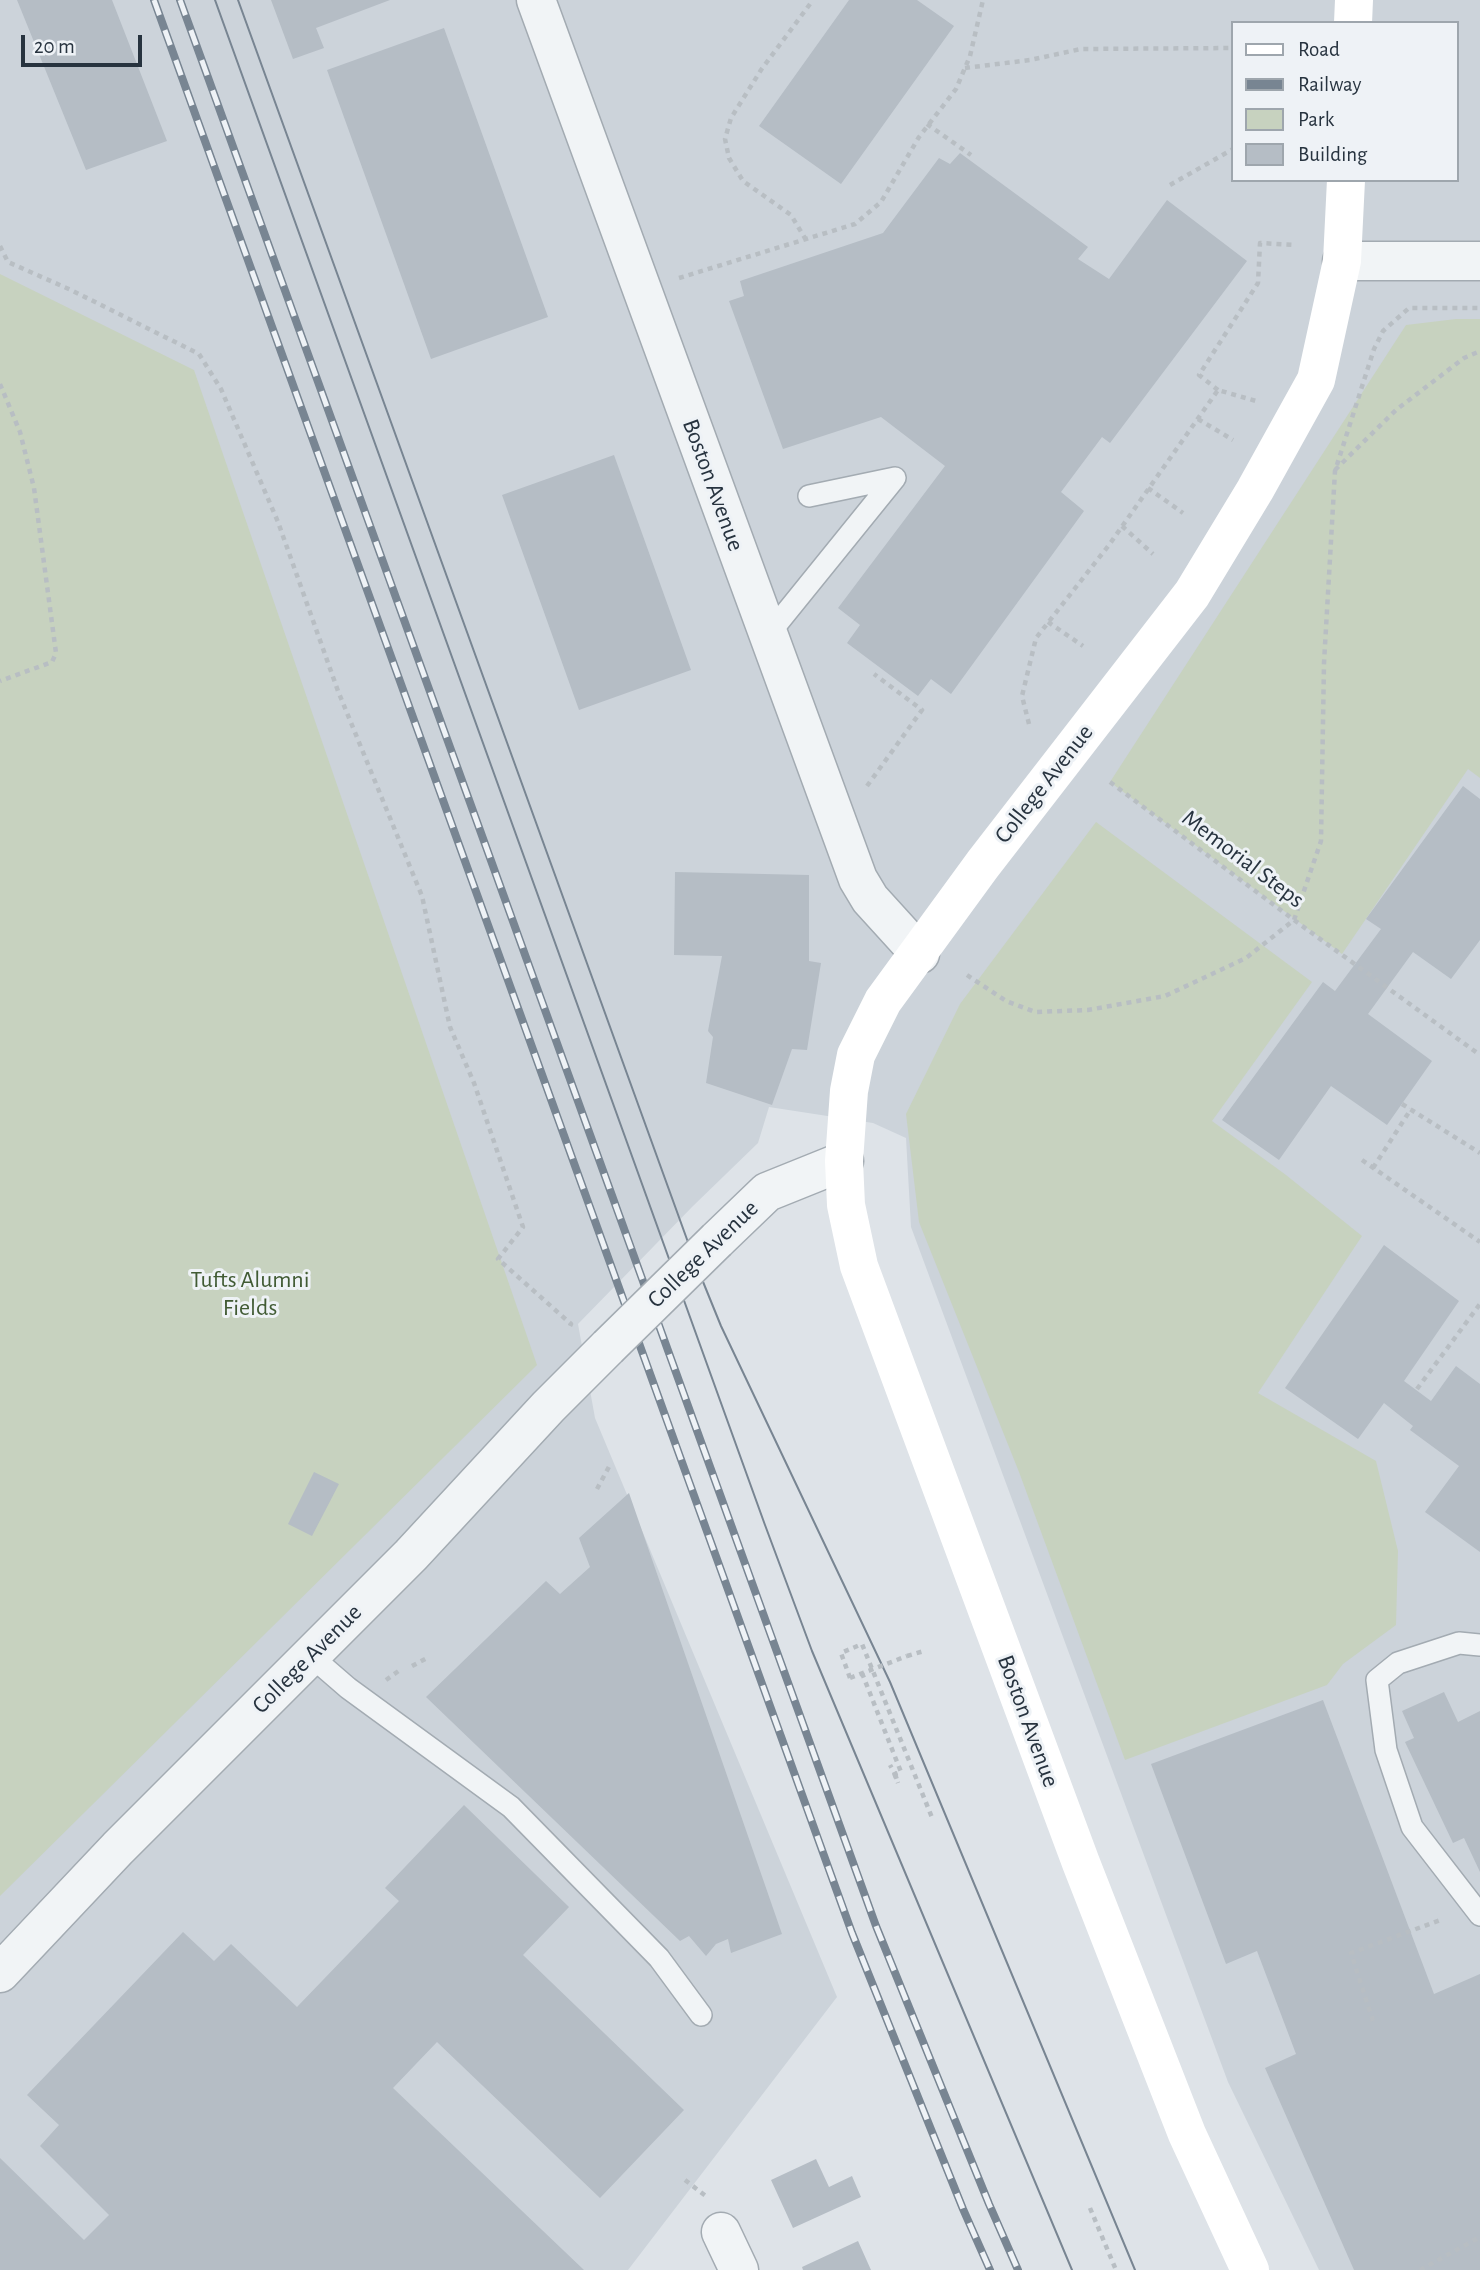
<!DOCTYPE html>
<style>
body{margin:0}
#map{position:relative;width:1480px;height:2270px;overflow:hidden;background:#dee3e8;font-family:"Alegreya Sans",sans-serif}
canvas{display:block}
.legend{position:absolute;left:1231px;top:21px;width:228px;height:161px;box-sizing:border-box;background:#eef2f6;border:2px solid #9ea6ad;margin:0;padding:9px 12px;list-style:none;font-size:21px;color:#27333f}
.legend li{display:flex;align-items:center;gap:14px;height:35px}
.legend b{width:35px;border:2px solid #9ea6ad}
.scale{position:absolute;left:21px;top:35px;width:121px;height:32px;box-sizing:border-box;border:4px solid #27333f;border-top:0;padding-left:9px;font-size:21px;line-height:24px;white-space:nowrap;color:#27333f;-webkit-text-stroke:5px #eef2f6;paint-order:stroke}
</style>
<div id="map">
<canvas width="1480" height="2270"></canvas>
<ul class="legend">
<li><b style="height:9px;background:#fff"></b>Road</li>
<li><b style="height:9px;background:#788592"></b>Railway</li>
<li><b style="height:19px;background:#c7d2bf"></b>Park</li>
<li><b style="height:19px;background:#b5bdc5"></b>Building</li>
</ul>
<div class="scale">20 m</div>
</div>
<script>
const g = document.querySelector('canvas').getContext('2d');
g.lineJoin = 'round';
function paint(path, color) { g.fillStyle = color; g.fill(path, 'evenodd'); }
const poly = rows => new Path2D(rows.map(r => 'M' + r).join(''));
function strokePath(path, color, width, dash) { g.strokeStyle = color; g.lineWidth = width; g.lineCap = dash ? 'butt' : 'round'; g.setLineDash(dash || []); g.stroke(path); }
function write(font, color, halo, rows, align = 'center') {
  g.font = font + ' "Alegreya Sans",sans-serif'; g.lineWidth = 6; g.setLineDash([]); g.textBaseline = 'middle'; g.strokeStyle = halo; g.fillStyle = color; for (const [text, x, y, turn = 0] of rows) {
    g.save(); g.translate(x, y); g.rotate((+turn || 0) * Math.PI / 180); g.textAlign = isNaN(turn) ? turn : align; if (halo) g.strokeText(text, 0, 0); g.fillText(text, 0, 0); g.restore();
  }
}
paint(poly([
 [0,0,1480,0,1480,2270,1319,2270,1228,2082,911,1227,906,1138,873,1123,769,1107,758,1143,692,1207,578,1324,595,1418,837,1997,628,2270,0,2270],
 [1233,23,1457,23,1457,180,1233,180]
]), '#ccd3da');
paint(poly([
 [0,274,194,370,537,1365,0,1896],
 [1456,319,1480,319,1480,778,1468,769,1342,954,1110,782,1406,325],
 [1096,822,1312,982,1212,1121,1286,1175,1362,1236,1258,1393,1376,1461,1398,1551,1396,1625,1343,1664,1327,1685,1125,1760,1019,1472,919,1222,906,1114,960,1004]
]), '#c7d2bf');
paint(poly([
 [17,0,112,0,167,141,86,170],
 [271,0,390,0,316,28,324,48,293,59],
 [849,0,917,0,954,26,841,184,759,126],
 [444,28,548,317,431,359,327,70],
 [960,153,1088,247,1078,259,1109,279,1167,200,1247,261,1110,443,1102,437,1061,492,1084,511,951,694,931,679,918,696,847,643,860,625,838,608,945,466,881,417,783,449,729,301,744,296,740,281,883,233,939,158,950,164],
 [614,455,691,670,579,710,502,495],
 [1463,786,1480,799,1480,940,1451,979,1413,952,1368,1014,1432,1061,1387,1125,1331,1086,1279,1160,1222,1120,1323,982,1335,991,1381,929,1366,919],
 [675,872,809,875,809,961,821,963,807,1050,792,1049,772,1105,706,1083,713,1037,708,1031,722,956,674,955],
 [1384,1245,1459,1301,1404,1381,1431,1401,1456,1366,1480,1384,1480,1552,1425,1512,1459,1466,1410,1430,1413,1426,1384,1403,1358,1439,1285,1388],
 [314,1472,339,1484,312,1536,288,1524],
 [629,1493,782,1934,731,1953,728,1939,716,1944,706,1956,689,1936,680,1941,426,1697,546,1581,560,1594,590,1567,579,1538],
 [1444,1692,1458,1722,1480,1711,1480,1872,1464,1838,1453,1843,1405,1742,1414,1738,1402,1711],
 [1323,1700,1434,1994,1480,1974,1480,2270,1354,2270,1265,2068,1296,2054,1257,1951,1226,1964,1151,1764],
 [464,1805,569,1907,523,1955,684,2110,600,2198,437,2042,393,2088,584,2270,0,2270,0,2158,84,2240,109,2215,40,2146,59,2125,27,2095,183,1932,214,1961,231,1944,297,2007,399,1901,385,1888],
 [816,2159,829,2187,852,2176,861,2197,793,2228,771,2180],
 [858,2241,871,2270,803,2270,802,2267]
]), '#b5bdc5');
const service = poly([
 [768,635,895,478,809,496],
 [1480,1645,1459,1643,1398,1663,1377,1680,1386,1750,1412,1827,1480,1915],
 [311,1656,348,1688,511,1807,659,1958,701,2015]
]);
const minor = poly([
 [1342,261,1480,261],
 [721,2232,739,2270]
]);
const tertiary = poly([
 [536,0,858,879,870,899,920,954],
 [717,1240,767,1192,844,1161],
 [0,1973,118,1848,411,1555,548,1407,608,1347]
]);
strokePath(service, '#a3abb2', 24);
strokePath(minor, '#a3abb2', 41);
strokePath(tertiary, '#a3abb2', 41);
strokePath(poly([
 [965,68,1030,60,1081,49,1233,48],
 [927,124,971,155],
 [1170,185,1233,149],
 [806,240,791,215,743,181,729,158,725,139,731,118,761,70,813,0],
 [0,246,8,262,71,290,199,354,221,389,278,522,338,691,422,896,450,1027,474,1083,523,1227,498,1259,571,1324,570,1326],
 [679,278,855,224,881,202,919,137,956,89,970,56,983,0],
 [0,384,20,432,34,488,56,653,52,662,0,681],
 [1218,390,1199,375,1258,283,1260,243,1296,245],
 [1198,419,1233,440],
 [1335,470,1396,410,1464,358,1480,351],
 [1148,488,1183,513],
 [1122,526,1153,554],
 [1048,622,1083,646],
 [1029,724,1022,696,1036,638,1109,545,1218,390,1256,401],
 [1110,782,1294,920,1480,1055],
 [867,786,922,710,874,674],
 [967,975,1006,1001,1035,1012,1088,1010,1165,996,1246,958,1294,920,1321,841,1324,663,1335,471,1374,349,1383,331,1409,308,1480,308],
 [1402,1104,1480,1153],
 [1362,1160,1480,1242],
 [1373,1168,1411,1109],
 [1417,1389,1480,1304],
 [597,1489,611,1463],
 [907,1656,924,1651],
 [412,1666,427,1658],
 [862,1673,901,1772,895,1774,890,1765],
 [850,1678,841,1653,862,1644,933,1820],
 [386,1680,400,1670],
 [894,1773,898,1783],
 [1373,2021,1351,1953,1443,1919],
 [685,2180,707,2197],
 [1090,2208,1116,2270],
 [1420,2270,1480,2237]
]), '#b8bec3', 4.5, [5, 5]);
strokePath(service, '#f1f4f6', 21);
strokePath(minor, '#f1f4f6', 38);
strokePath(tertiary, '#f1f4f6', 38);
strokePath(poly([
 [1353,23,1354,0],
 [1250,2270,1187,2134,1081,1863,859,1266,846,1205,844,1161,849,1091,856,1055,883,1001,983,864,1192,594,1255,490,1316,380,1342,261,1346,180]
]), '#fff', 38);
strokePath(poly([
 [215,0,765,1525,812,1651,1072,2270],
 [238,0,697,1267,721,1326,890,1682,1135,2270]
]), '#788592', 2);
const rail = poly([
 [154,0,852,1933,963,2209,990,2270],
 [180,0,876,1926,989,2204,1018,2270]
]);
strokePath(rail, '#788592', 8);
strokePath(rail, '#eef2f6', 5, [16]);
const tertiaryBridge = poly([
 [608,1347,717,1240]
]);
strokePath(tertiaryBridge, '#a3abb2', 41, []);
strokePath(poly([
 [850,1678,907,1656],
 [895,1774,898,1783]
]), '#b8bec3', 4.5, [5, 5]);
strokePath(tertiaryBridge, '#f1f4f6', 38);
write('24px', '#27333f', '#eef2f6', [
 ["Boston Avenue",713,485,70],
 ["College Avenue",1044,784,-52],
 ["Memorial Steps",1243,859,37],
 ["College Avenue",703,1254,-44],
 ["College Avenue",307,1659,-45],
 ["Boston Avenue",1028,1721,70]
]);
write('24px', '#415b34', '#eef2f6', [
 ["Tufts Alumni",250,1280],
 ["Fields",250,1308]
]);
</script>
